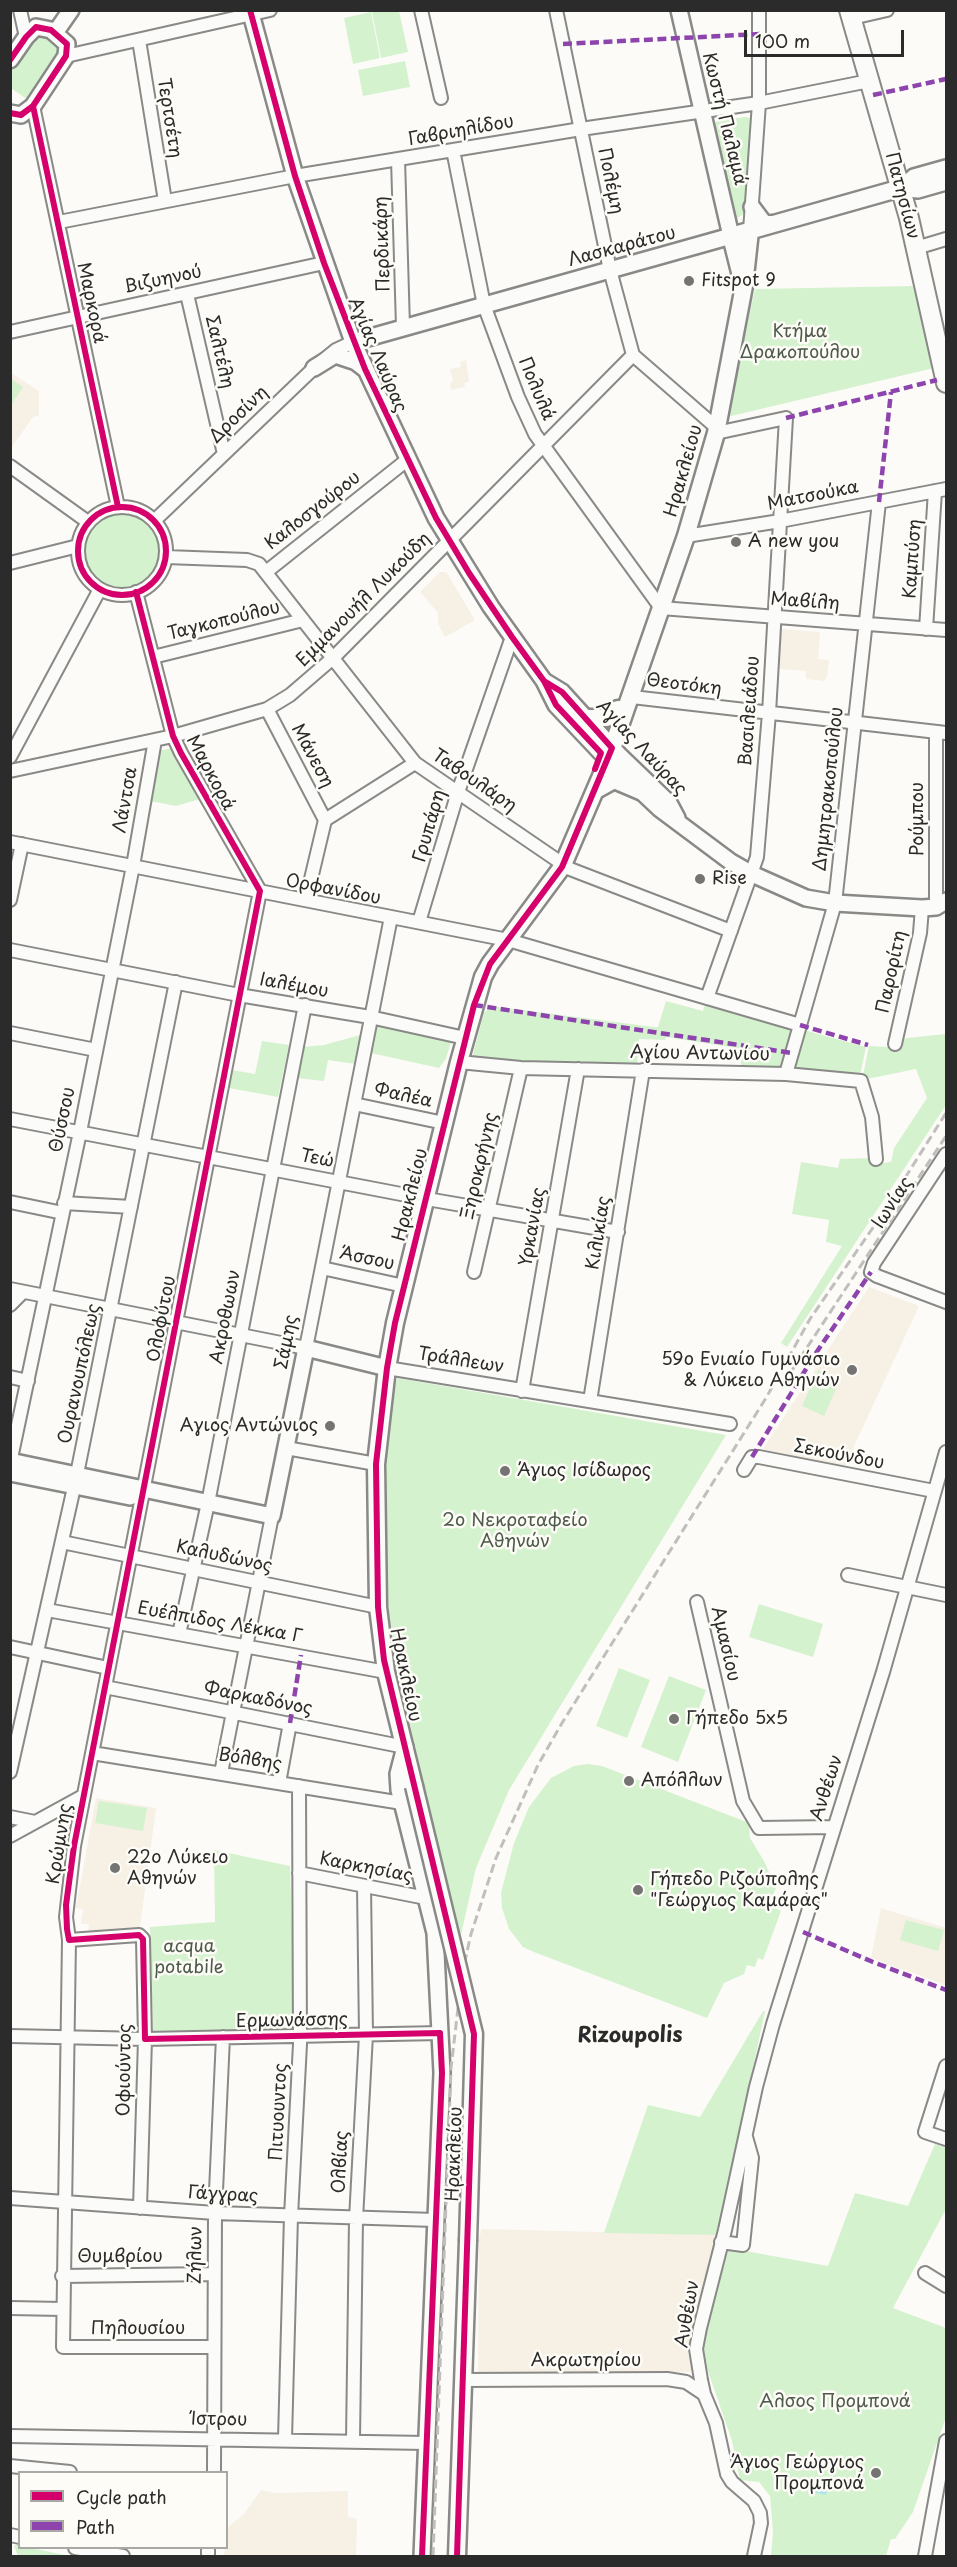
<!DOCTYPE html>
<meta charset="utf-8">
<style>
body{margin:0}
#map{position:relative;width:957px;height:2567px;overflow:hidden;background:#fcfbf8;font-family:"Playpen Sans",sans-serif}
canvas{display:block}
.frame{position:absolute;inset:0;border:12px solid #2b2b2b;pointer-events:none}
.legend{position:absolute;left:18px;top:2471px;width:210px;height:78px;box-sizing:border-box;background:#fdfcf7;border:2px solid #a9a8a5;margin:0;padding:8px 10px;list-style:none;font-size:18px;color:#2b2b2b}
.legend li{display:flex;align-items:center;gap:12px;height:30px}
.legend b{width:30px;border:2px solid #a9a8a5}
.scale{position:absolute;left:744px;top:30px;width:160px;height:27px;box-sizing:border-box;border:3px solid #2b2b2b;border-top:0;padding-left:8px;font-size:18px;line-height:21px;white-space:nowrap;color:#2b2b2b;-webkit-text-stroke:4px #fdfcf7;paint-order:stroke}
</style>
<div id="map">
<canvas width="957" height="2567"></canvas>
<div class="frame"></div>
<ul class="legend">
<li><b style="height:8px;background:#d6006c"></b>Cycle path</li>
<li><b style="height:8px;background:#8e44ad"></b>Path</li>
</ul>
<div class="scale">100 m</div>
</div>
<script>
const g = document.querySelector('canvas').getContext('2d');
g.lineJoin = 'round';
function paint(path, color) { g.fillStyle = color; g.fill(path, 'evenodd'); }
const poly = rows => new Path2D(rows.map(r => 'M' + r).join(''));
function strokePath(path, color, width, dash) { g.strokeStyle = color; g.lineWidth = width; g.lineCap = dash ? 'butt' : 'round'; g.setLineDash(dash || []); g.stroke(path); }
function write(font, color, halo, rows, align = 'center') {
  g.font = font + ' "Playpen Sans",sans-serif'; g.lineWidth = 5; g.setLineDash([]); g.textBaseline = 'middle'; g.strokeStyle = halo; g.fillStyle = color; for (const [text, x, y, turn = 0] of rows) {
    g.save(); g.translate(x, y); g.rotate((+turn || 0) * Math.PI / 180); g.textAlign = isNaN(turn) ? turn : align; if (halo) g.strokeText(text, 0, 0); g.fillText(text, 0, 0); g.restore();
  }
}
paint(poly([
 [466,360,469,381,464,383,465,387,451,390,450,383,453,381,450,369,461,367,460,362],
 [11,373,39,391,39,415,33,417,11,448],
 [440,572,446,572,475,620,445,637,438,624,438,613,420,592],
 [781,629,820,632,818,659,829,660,827,677,824,681,806,679,806,671,780,669],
 [869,1287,919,1306,844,1468,763,1449],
 [96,1798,156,1808,140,1927,88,1931,89,1924,81,1924,83,1909,76,1908],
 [881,1908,946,1928,946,1985,871,1958],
 [482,2229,718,2235,688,2352,692,2372,478,2375,479,2238],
 [261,2490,276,2493,348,2491,348,2517,357,2519,356,2556,224,2556,227,2528,244,2514]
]), '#f6f0e5');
paint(poly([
 [378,10,399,11,408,52,381,58,372,12],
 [371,12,380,58,353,64,344,18],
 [38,31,64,48,28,100,11,88,11,72],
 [405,61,410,87,363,96,358,70],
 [746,117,750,118,751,123,745,213,736,219,733,217,712,125,719,120],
 [913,286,934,368,727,417,755,289],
 [11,379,23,387,11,405],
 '85 552a38 38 0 1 1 76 0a38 38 0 1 1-76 0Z',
 [174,748,200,799,176,806,150,801,161,750],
 [666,1001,703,1011,705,1003,792,1028,780,1070,740,1069,743,1049,666,1037,665,1040,639,1039,637,1065,474,1060,473,1054,484,1013,491,1006,654,1027,658,1027],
 [377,1026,451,1042,446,1059,439,1068,371,1053],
 [804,1030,866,1047,860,1076,793,1073],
 [946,1034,946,1105,787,1347,781,1343,842,1246,826,1242,829,1220,792,1214,801,1162,838,1168,840,1159,871,1158,871,1165,891,1162,894,1148,927,1098,916,1069,862,1080,869,1046,888,1047,907,1038],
 [360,1035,355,1064,328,1060,324,1081,296,1078,302,1047,324,1045],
 [262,1041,289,1045,278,1097,229,1088,232,1070,255,1074],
 [818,1370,840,1380,824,1416,802,1406],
 [397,1378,726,1435,509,1790,476,1868,460,1939,397,1669,387,1596,382,1463],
 [759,1604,823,1624,813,1657,749,1637],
 [619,1668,650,1680,627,1738,596,1726],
 [669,1676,706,1690,678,1762,641,1747],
 [587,1764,602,1766,749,1823,750,1838,764,1861,776,1888,772,1897,780,1900,777,1909,781,1911,763,1960,758,1958,755,1967,747,1965,744,1974,724,1983,707,2018,534,1952,523,1947,509,1929,502,1908,501,1893,514,1843,529,1807,551,1778,574,1766],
 [99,1801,147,1808,143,1831,95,1823],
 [214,1850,290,1866,295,2029,153,2031,150,1927,215,1922],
 [906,1920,944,1930,938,1951,900,1940],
 [763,2011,765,2011,718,2235,604,2233,648,2105,700,2117],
 [935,2144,946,2147,946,2209,893,2308,946,2328,946,2417,913,2512,895,2539,891,2539,886,2556,771,2556,773,2531,770,2496,759,2482,740,2480,732,2441,699,2345,729,2248,828,2266,855,2193,908,2206],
 [18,2544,20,2548,32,2548,69,2556,18,2556,14,2546]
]), '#d5f2ce');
paint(poly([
 [807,2478,829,2484,826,2495,804,2490]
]), '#ace5eb');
const minor = poly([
 [20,10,26,37],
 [421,10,441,98],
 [556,10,610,270,633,355,717,428],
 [852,18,887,10],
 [139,40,165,201],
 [66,56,270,10],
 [33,106,118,507],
 [453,150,484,305,518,397,535,434,661,608,946,630],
 [398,159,403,327],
 [59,222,295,176,581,129,759,103,869,81],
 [750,231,759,103,759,10],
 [916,248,946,239],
 [187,294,224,454],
 [10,332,324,263],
 [10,466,88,522],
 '78 551a44 44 0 1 1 88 0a44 44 0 1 1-88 0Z',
 [154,521,314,368,336,350,353,342],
 [686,536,780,521,946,489],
 [166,557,247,560,259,564,415,763,570,869,731,931],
 [10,563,78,546],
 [266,572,407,460],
 [136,592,173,736,181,753,260,891,74,1846,66,1917,69,1940,63,2347,214,2347],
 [926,629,935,491],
 [153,657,303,620],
 [632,697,946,733],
 [267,709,325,820],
 [10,757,100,589],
 [10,771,173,736,267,709,290,695,333,658,633,355],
 [10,842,508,940,800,1025],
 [10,900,22,844],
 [306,900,325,820,415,763],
 [936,907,936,732],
 [419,922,458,792,512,637],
 [10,950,239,995,370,1017,465,1038],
 [707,998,757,857,769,713,786,418,716,433],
 [10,1033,96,1050],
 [895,1044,920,933,922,908],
 [459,1062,521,1068,786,1074,861,1081,872,1117,876,1159],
 [786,1074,835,903,879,502],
 [354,1104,444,1123],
 [10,1119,427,1199,618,1232],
 [946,1154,874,1263,871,1272,877,1276,946,1302],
 [10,1202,63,1213],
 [64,1203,131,1207],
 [322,1268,404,1286],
 [474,1272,521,1068],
 [10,1289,306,1348,391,917],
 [10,1305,23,1292],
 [387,1368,730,1424],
 [10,1377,28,1381],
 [522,1391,578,1069],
 [590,1401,643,1070],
 [286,1448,376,1464],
 [10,1463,80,1132,133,866,155,740],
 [744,1470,752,1457,759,1457,934,1491],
 [62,1542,378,1607],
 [848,1575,946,1595],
 [697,1602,743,1801,759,1828,833,1827],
 [47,1610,386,1672],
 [179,1634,208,1503,305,1005],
 [10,1647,108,1668],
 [105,1687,405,1747],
 [92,1753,402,1803],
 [10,1772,77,1474,176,982],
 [221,1773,272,1516],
 [279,1783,290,1723],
 [10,1817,35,1822],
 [10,1836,83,1796],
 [299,1873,426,1898],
 [69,1940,139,1935,143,1939,145,2039,140,2208],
 [10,2036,145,2039,440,2033],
 [946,2066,925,2132,946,2139],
 [10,2198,215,2213,435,2220],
 [721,2242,743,2245,752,2158,746,2137],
 [925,2273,946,2286],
 [62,2276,213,2274],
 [10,2308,62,2309],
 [463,2380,667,2379,686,2382,704,2394],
 [10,2436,426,2443],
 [285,2439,291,2216,300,2044,299,1786],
 [353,2440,356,2219,366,2035,364,1886],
 [10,2466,70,2472],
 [214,2472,215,2213,223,2037],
 [10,2535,20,2537],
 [75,2548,123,2556],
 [208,2556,208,2548],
 [754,2556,761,2523,760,2513,754,2501,732,2482,727,2474,716,2423,704,2394,701,2380,696,2349,700,2328,725,2230,756,2087,773,2024,883,1672,946,1452],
 [925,2556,946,2441]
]);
const tertiary = poly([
 [250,10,295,176,353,342,436,518,491,607,544,681,556,705,608,760,660,809,731,862,752,874,806,898,835,903,922,908,936,907,946,901],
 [55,33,71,10],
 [10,60,26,37,36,27,51,30,67,44,66,56,33,106,21,115,10,113],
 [901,188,914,177,946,168],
 [901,188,918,190,946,182],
 [752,207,764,223,773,224],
 [353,342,731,236,679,10],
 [314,368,335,355,356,362,365,369],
 [544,681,562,692,620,756,669,803,677,818],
 [10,1461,272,1516,306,1348,387,1368],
 [10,1473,130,1497,143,1491],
 [405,1747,398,1774,399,1790,435,1933,442,2073,422,2556]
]);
const secondary = poly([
 [741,276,731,236,901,188],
 [586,718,606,718,618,709],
 [596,790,614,780,640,791],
 [414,1786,386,1672,378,1607,376,1464,387,1368,395,1323,459,1062,483,977,490,964,562,867,608,760,686,536,716,433,744,286,750,231],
 [457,2556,468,2241]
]);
const primary = poly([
 [849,10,909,218,946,383]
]);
strokePath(minor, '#898987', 16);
strokePath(tertiary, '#898987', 20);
strokePath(secondary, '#898987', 21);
strokePath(primary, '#898987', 22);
strokePath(minor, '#fbfbf9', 12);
strokePath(tertiary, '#fbfbf9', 15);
strokePath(secondary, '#fbfbf9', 16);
strokePath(primary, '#fbfbf9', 18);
strokePath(poly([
 [785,1381,946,1136],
 [433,2556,451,2068,462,1974,471,1934,496,1858,538,1765,562,1723,766,1398,810,1319,881,1216,946,1113]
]), '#c0bfbc', 3, [9, 4.5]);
const secondaryBridge = poly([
 [414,1786,474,2034,468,2241]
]);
strokePath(secondaryBridge, '#898987', 21, []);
strokePath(secondaryBridge, '#fbfbf9', 16);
strokePath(poly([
 [563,44,760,34],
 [873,95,946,79],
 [786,418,937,380],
 [879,502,891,392],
 [474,1005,792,1053],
 [800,1025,868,1045],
 [752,1457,814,1356,871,1272],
 [290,1723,301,1655],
 [803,1932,873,1962,946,1990]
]), '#8e44ad', 4.5, [9, 4.5]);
strokePath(poly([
 [250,10,295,176,324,263,365,369,436,518,469,573,512,637,544,681,556,705,601,753,595,769],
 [10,60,26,37,36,27,51,30,67,44,66,56,33,106,21,115,10,113],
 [33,106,118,507],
 '78 551a44 44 0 1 1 88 0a44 44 0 1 1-88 0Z',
 [136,592,173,736,181,753,260,891,74,1846,66,1905,67,1929,69,1940,139,1935,143,1939,145,2039,440,2033,442,2073,422,2556],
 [457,2556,474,2034,384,1660,378,1607,376,1464,387,1368,395,1323,474,1005,490,964,562,867,612,748,562,692,544,681]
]), '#d6006c', 6);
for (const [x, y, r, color] of [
 [689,281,6,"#747473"],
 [736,542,6,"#747473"],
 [700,879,6,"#747473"],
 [852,1370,6,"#747473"],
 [330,1426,6,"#747473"],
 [505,1471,6,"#747473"],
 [674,1719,6,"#747473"],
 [629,1781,6,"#747473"],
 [115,1868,6,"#747473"],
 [638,1890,6,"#747473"],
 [876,2473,6,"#747473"]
]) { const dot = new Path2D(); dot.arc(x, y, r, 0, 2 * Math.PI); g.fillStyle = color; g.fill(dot); strokePath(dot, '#fdfcf7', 2); }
write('18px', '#2b2b2b', '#fdfcf7', [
 ["Τερτσέτη",169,118,81],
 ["Κωστή Παλαμά",724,119,76],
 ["Γαβριηλίδου",461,131,-10],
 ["Πολέμη",610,181,78],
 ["Πατησίων",902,196,75],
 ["Περδικάρη",383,244,-92],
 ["Λασκαράτου",622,247,-15],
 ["Βιζυηνού",163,280,-12],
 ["Μαρκορά",91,303,78],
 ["Σαλτέλη",219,352,77],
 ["Αγίας Λαύρας",377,355,67],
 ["Πολυλά",536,389,67],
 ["Δροσίνη",239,415,-44],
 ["Ηρακλείου",684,471,-74],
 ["Ματσούκα",813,496,-11],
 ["Καλοσγούρου",313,511,-38],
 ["Καμπύση",913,559,-86],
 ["Εμμανουήλ Λυκούδη",364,600,-45],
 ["Μαβίλη",805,602,4],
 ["Ταγκοπούλου",224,621,-14],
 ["Θεοτόκη",684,685,7],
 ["Βασιλειάδου",750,711,-86],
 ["Αγίας Λαύρας",641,748,47],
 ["Μάνεση",312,756,62],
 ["Μαρκορά",210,773,62],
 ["Ταβουλάρη",474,781,34],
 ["Δημητρακοπούλου",829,789,-84],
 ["Λάντσα",126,800,-80],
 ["Ρούμπου",918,819,-90],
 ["Γρυπάρη",430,826,-74],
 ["Ορφανίδου",333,890,11],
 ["Παρορίτη",892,972,-78],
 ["Ιαλέμου",294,986,10],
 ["Αγίου Αντωνίου",700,1054,1],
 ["Φαλέα",403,1096,12],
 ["Θύσσου",63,1120,-78],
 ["Τεώ",317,1159,11],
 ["Ξηροκρήνης",480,1166,-77],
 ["Ηρακλείου",411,1195,-76],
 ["Ιωνίας",893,1203,-57],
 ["Υρκανίας",533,1227,-80],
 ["Κιλικίας",599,1233,-81],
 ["Άσσου",367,1259,12],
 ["Ακροθωων",226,1317,-79],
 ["Ολοφύτου",162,1319,-79],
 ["Σάμης",287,1342,-79],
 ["Τράλλεων",461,1361,9],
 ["Ουρανουπόλεως",80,1374,-78],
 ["Σεκούνδου",839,1455,11],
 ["Καλυδώνος",224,1557,12],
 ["Ευέλπιδος Λέκκα Γ",220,1623,10],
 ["Αμασίου",725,1644,77],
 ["Ηρακλείου",405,1675,78],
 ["Φαρκαδόνος",258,1699,11],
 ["Βόλβης",250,1760,9],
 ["Ανθέων",827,1788,-72],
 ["Κρώμνης",60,1844,-81],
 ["Καρκησίας",366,1868,11],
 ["Ερμωνάσσης",292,2021,-1],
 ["Οφιούντος",125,2070,-89],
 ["Πιτυουντος",279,2112,-87],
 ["Ηρακλείου",455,2154,-88],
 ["Ολβίας",341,2162,-87],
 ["Γάγγρας",223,2195,3],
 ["Ζήλων",196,2255,-89],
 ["Θυμβρίου",120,2257],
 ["Ανθέων",688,2314,-80],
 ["Πηλουσίου",138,2329],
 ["Ακρωτηρίου",586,2361],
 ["Ίστρου",219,2420,1]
]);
write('18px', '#2b2b2b', '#fdfcf7', [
 ["Fitspot 9",701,281],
 ["A new you",748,542],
 ["Rise",712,879],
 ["59ο Ενιαίο Γυμνάσιο",840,1360,"right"],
 ["& Λύκειο Αθηνών",840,1381,"right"],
 ["Αγιος Αντώνιος",318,1426,"right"],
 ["Άγιος Ισίδωρος",517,1471],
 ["Γήπεδο 5x5",686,1719],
 ["Απόλλων",641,1781],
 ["22ο Λύκειο",127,1858],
 ["Αθηνών",127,1879],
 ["Γήπεδο Ριζούπολης",650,1880],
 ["\"Γεώργιος Καμάρας\"",650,1901],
 ["Άγιος Γεώργιος",864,2463,"right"],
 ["Προμπονά",864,2484,"right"]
], 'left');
write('18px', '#4e5b4b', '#fdfcf7', [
 ["Κτήμα",800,332],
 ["Δρακοπούλου",800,353],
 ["2ο Νεκροταφείο",515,1521],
 ["Αθηνών",515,1542],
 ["acqua",189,1947],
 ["potabile",189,1968],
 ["Αλσος Προμπονά",835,2402]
]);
write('bold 21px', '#2b2b2b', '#fdfcf7', [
 ["Rizoupolis",630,2036]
]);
</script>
